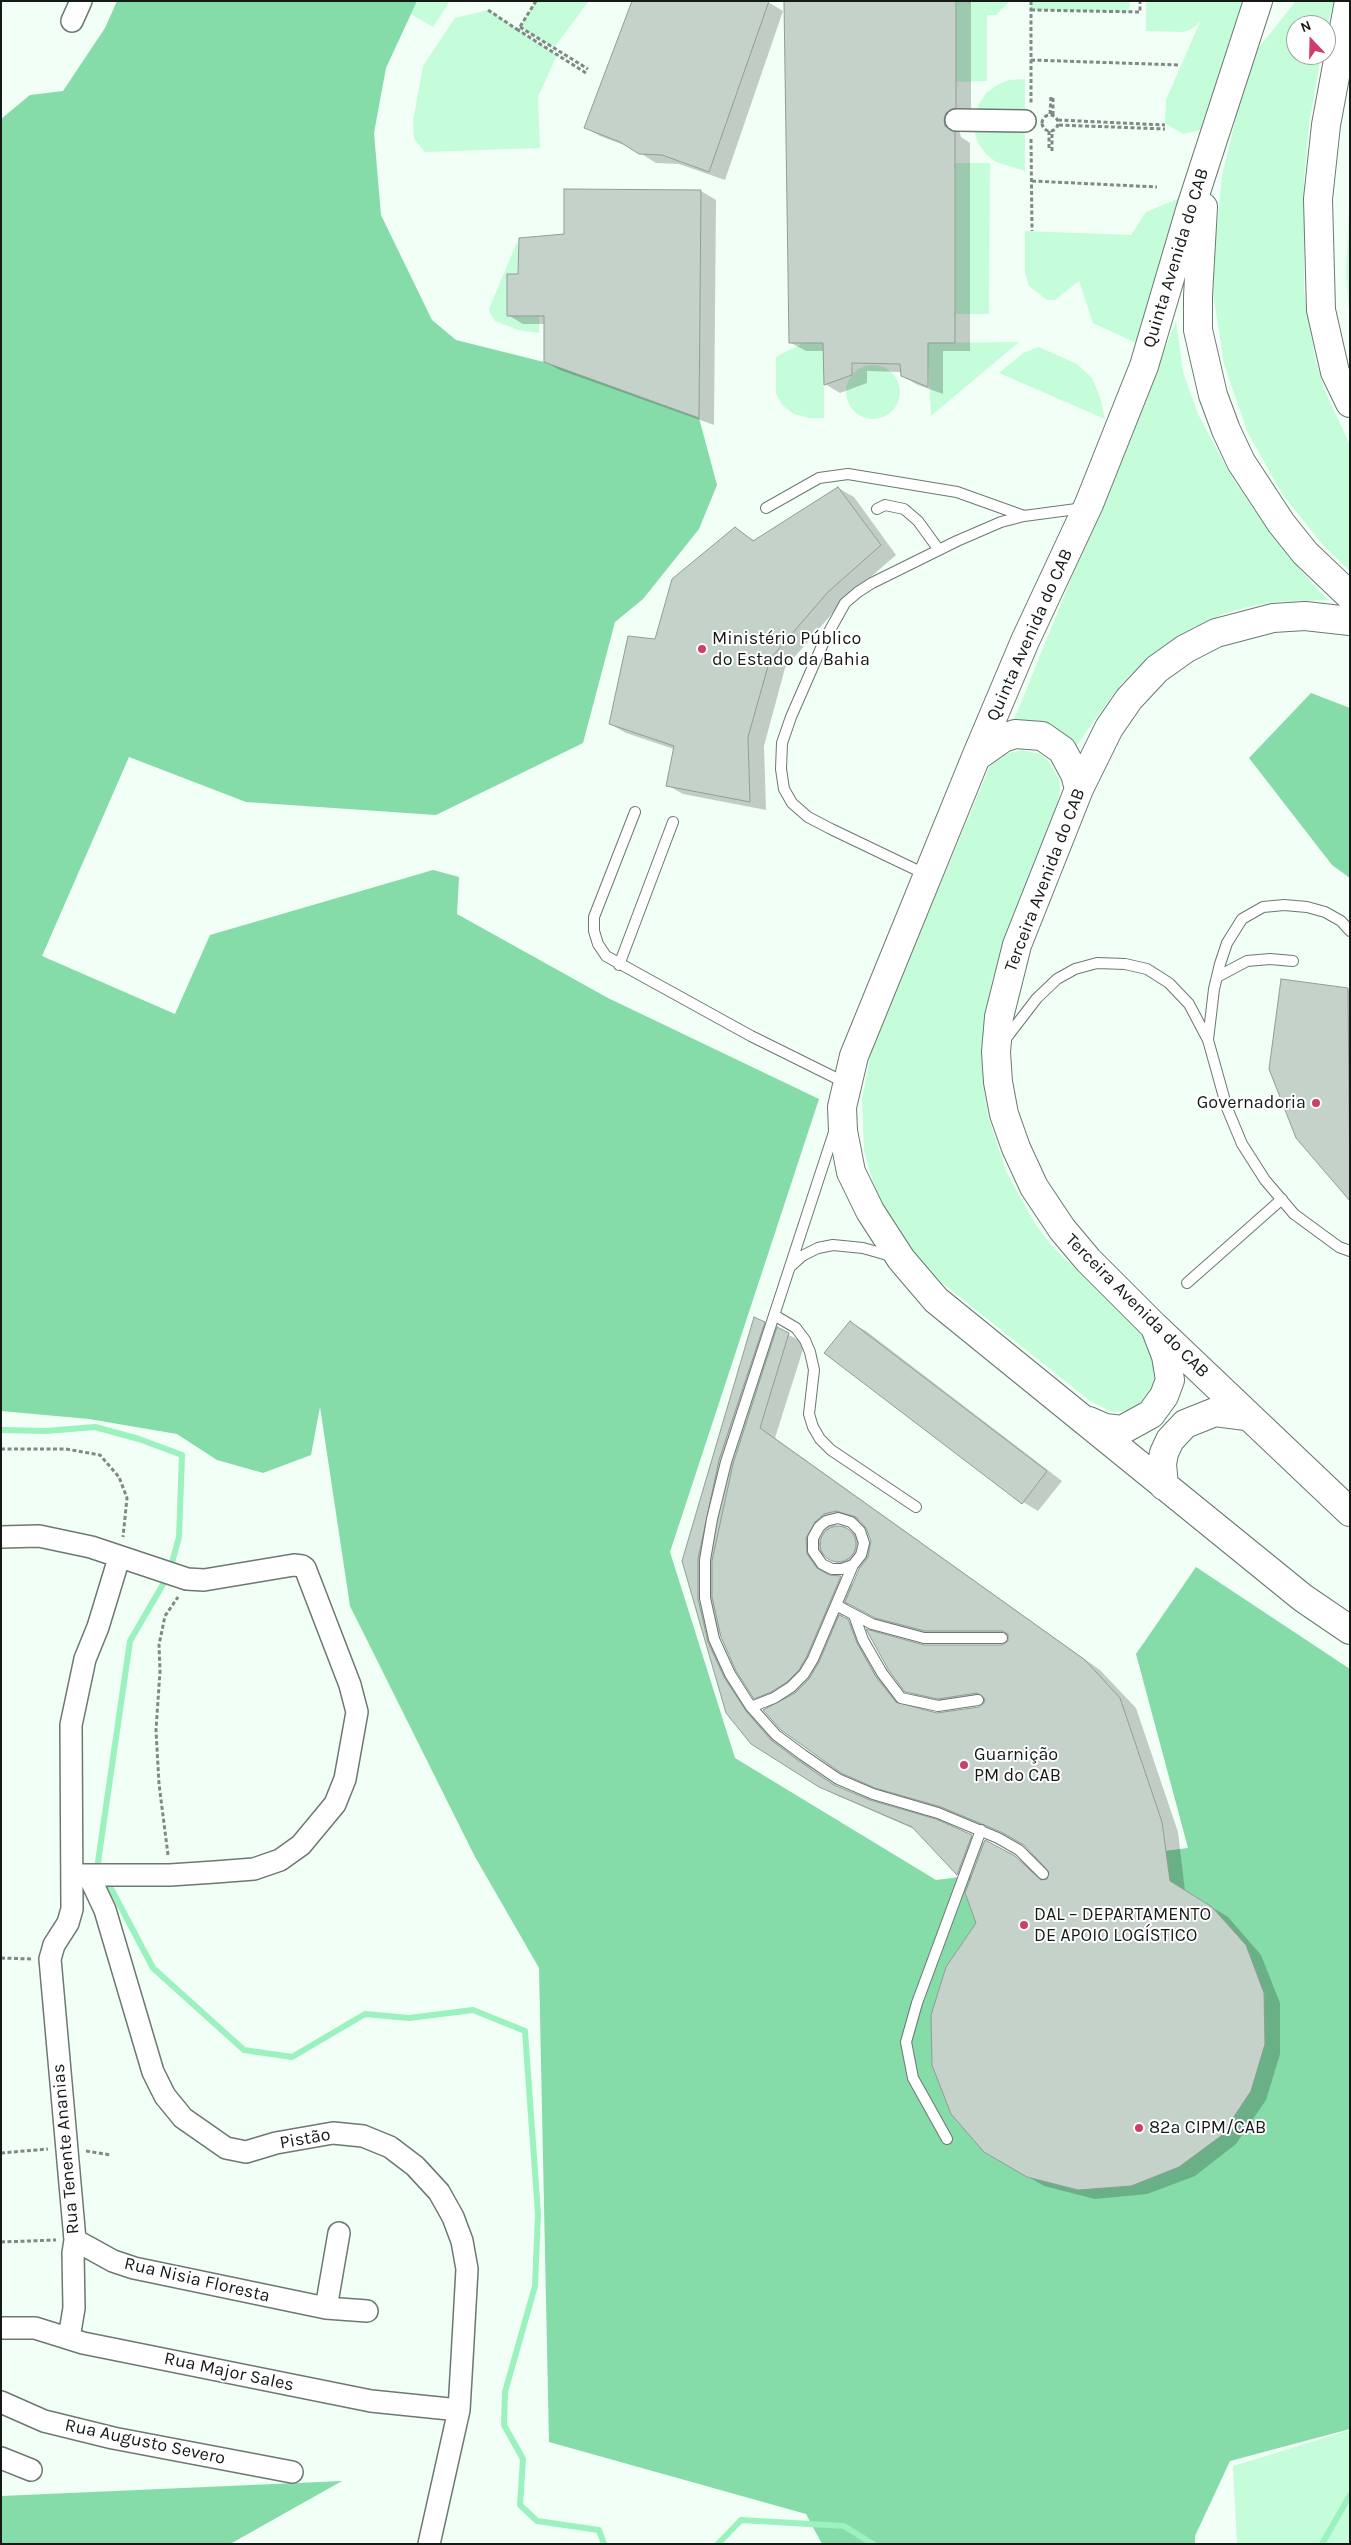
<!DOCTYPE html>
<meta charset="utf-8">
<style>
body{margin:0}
#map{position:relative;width:1351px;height:2545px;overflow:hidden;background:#f1fff6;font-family:Karla,sans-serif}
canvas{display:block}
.frame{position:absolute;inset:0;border:2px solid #151a17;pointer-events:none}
.north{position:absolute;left:1286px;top:15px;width:50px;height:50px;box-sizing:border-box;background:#fff;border:1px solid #a1a3a2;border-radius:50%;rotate:339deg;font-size:14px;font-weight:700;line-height:20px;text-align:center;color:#151a17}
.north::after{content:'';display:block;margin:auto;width:18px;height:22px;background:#cd3f69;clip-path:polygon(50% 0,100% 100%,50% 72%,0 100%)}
</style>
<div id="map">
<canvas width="1351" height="2545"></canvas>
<div class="frame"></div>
<div class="north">N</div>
</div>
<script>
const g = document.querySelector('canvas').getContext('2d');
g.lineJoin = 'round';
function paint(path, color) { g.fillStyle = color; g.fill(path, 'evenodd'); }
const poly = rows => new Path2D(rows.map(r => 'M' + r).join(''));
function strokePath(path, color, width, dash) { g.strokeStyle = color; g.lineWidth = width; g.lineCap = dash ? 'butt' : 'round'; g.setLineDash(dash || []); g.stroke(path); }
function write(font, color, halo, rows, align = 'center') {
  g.font = font + ' Karla,sans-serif'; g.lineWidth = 4; g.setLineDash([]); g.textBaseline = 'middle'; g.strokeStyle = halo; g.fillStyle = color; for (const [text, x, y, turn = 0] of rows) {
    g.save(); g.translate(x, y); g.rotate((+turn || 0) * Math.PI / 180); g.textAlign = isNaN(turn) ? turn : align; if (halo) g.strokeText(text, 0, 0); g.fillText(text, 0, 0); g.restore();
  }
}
paint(poly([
 [417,1,448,1,448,4,433,27,411,14],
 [536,1,587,1,588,2,554,48,520,27],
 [956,1,1010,1,996,15,987,15,987,81,956,82],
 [1031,1,1130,1,1129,12,1031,10],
 [1146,1,1251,1,1217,126,1183,134,1165,123,1166,100,1200,22,1190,30,1183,32,1146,31],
 [1296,1,1334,1,1326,32,1326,25,1296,25,1296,55,1321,55,1309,126,1304,181,1304,290,1315,358,1325,391,1350,445,1350,571,1323,545,1282,494,1247,431,1224,364,1213,293,1214,254,1222,176,1242,92,1256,51],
 [488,10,557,55,538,97,540,148,425,152,414,139,413,121,423,66,455,18],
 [1025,79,1025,171,996,162,986,154,978,143,974,130,975,117,979,104,986,93,997,85,1009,80],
 [955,163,990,163,989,314,955,314],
 [1350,186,1350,324,1346,274],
 [1187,195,1149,349,1093,323,1079,281,1055,300,1047,300,1029,286,1025,272,1025,231,1131,235,1146,212],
 [517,242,525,274,507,275,507,316,539,316,539,333,518,330,495,321,490,313,489,309],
 [1176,321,1183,372,1198,414,1209,435,1232,477,1258,516,1304,574,1328,600,1275,602,1248,607,1223,614,1177,637,1138,667,1121,684,1076,746,1060,731,1050,726,1038,722,1013,722],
 [1019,342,931,416,928,355,916,343],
 [803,343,833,343,824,355,824,418,809,418,794,414,782,405,776,393,776,357],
 [1039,347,1077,364,1092,378,1100,397,1105,419,999,373,1023,353],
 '846 392a27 27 0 1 1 54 0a27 27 0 1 1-54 0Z',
 [1022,750,1040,754,1048,760,1059,779,1060,789,1056,816,992,980,983,1035,984,1091,989,1119,1007,1173,1034,1222,1051,1245,1147,1340,1161,1370,1155,1394,1132,1411,1112,1412,1090,1401,936,1278,903,1241,878,1199,864,1151,862,1099,872,1047,990,766,1004,754],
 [1350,2430,1350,2544,1237,2544,1233,2466]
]), '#c5fdda');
paint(poly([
 [117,1,417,1,386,68,374,133,381,215,432,320,456,340,544,362,699,418,717,485,699,529,643,599,615,622,583,743,436,815,246,802,129,757,42,956,175,1014,210,935,433,870,459,877,457,914,608,998,819,1099,670,1552,735,1758,936,1880,1188,1848,1136,1654,1196,1567,1350,1669,1350,2429,1230,2461,1195,2536,1195,2544,822,2544,806,2514,549,2442,539,1968,474,1855,350,1606,320,1407,311,1455,263,1473,217,1460,177,1434,89,1419,1,1411,1,119,30,95,63,91,105,28],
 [1311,693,1350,708,1350,878,1332,865,1249,758],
 [342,2481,230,2544,1,2544,1,2496]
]), '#85dca9');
paint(poly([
 [785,1,971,1,971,116,959,130,961,137,970,143,970,351,943,351,943,394,918,385,902,376,902,372,867,371,867,383,840,393,825,384,825,351,806,351,791,343],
 [768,2,783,11,725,180,679,164,656,163,632,148,600,136,585,127],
 [701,191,716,200,714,425,560,370,545,362,546,324,523,324,508,315,519,275,565,236],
 [838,488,854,497,896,555,843,601,785,668,764,746,766,810,683,794,667,785,674,749,626,733,610,724,655,640,735,528,755,541],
 [1282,980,1350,990,1350,1195],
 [850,1322,866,1331,1062,1481,1038,1511,1023,1502],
 [764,1323,805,1343,775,1438,1100,1670,1136,1708,1178,1832,1185,1891,1228,1917,1261,1955,1280,2003,1280,2054,1266,2100,1236,2144,1195,2176,1147,2194,1095,2199,1044,2186,985,2151,977,1923,971,1881,958,1874,916,1830,836,1795,819,1786,727,1712,684,1561],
 [853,1520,862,1522,867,1528,872,1541,871,1546,863,1539,847,1529,834,1525],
 [822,1549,828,1558,850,1570,860,1568,854,1585,841,1577,831,1577,822,1564],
 [849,1603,892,1626,942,1639,1009,1639,1002,1646,924,1646,906,1691,922,1700,955,1707,987,1703,980,1708,936,1714,906,1706,892,1687,872,1654,864,1630,842,1618],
 [719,1633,755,1698,771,1707,842,1772,892,1796,957,1815,1001,1832,1025,1845,1049,1869,1049,1879,1046,1880,1031,1866,971,1836,870,1802,841,1789,815,1771,787,1750,761,1722,723,1652]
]), '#0003');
strokePath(poly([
 [1,1430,46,1431,95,1427,139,1439,182,1455,179,1537,169,1574,130,1641,98,1862,102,1870],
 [106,1879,153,1968,244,2050,292,2057,365,2014,409,2018,473,2010,525,2031,538,2214,535,2286,505,2392,504,2425,523,2459,520,2505,537,2521,599,2530,604,2544],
 [718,2544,741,2520,844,2526,873,2544],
 [1322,2544,1350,2495]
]), '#9bf2be', 6);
const building = poly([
 [632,1,769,1,709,172,662,155,639,154,620,142,584,128,632,1],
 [784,1,956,1,956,108,946,113,944,120,945,126,955,132,955,343,928,343,928,387,901,376,900,364,852,363,852,375,824,385,823,343,789,343,784,1],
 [564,189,701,190,699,418,544,362,544,316,507,316,507,274,518,274,519,238,564,234,564,189],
 [838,487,881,545,828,592,770,659,748,737,750,802,666,786,674,746,609,724,628,636,655,639,672,579,735,527,753,541,838,487],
 [1281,979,1348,988,1350,1201,1296,1138,1269,1069,1281,979],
 [754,1317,765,1322,719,1460,698,1559,698,1599,708,1642,724,1677,746,1711,771,1740,799,1761,834,1785,870,1800,936,1819,972,1835,957,1875,912,1827,819,1787,751,1744,726,1713,682,1561,754,1317],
 [850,1321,1047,1471,1022,1504,824,1353,850,1321],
 [777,1327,789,1333,760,1428,1085,1660,1120,1698,1162,1822,1170,1881,1212,1907,1246,1945,1264,1993,1265,2044,1251,2091,1221,2136,1179,2167,1131,2186,1078,2190,1027,2177,984,2152,951,2114,932,2065,931,2015,946,1967,976,1923,965,1893,985,1840,1015,1856,1041,1880,1047,1879,1049,1872,1024,1845,1001,1832,941,1807,875,1788,841,1773,781,1730,763,1710,795,1693,809,1679,819,1662,839,1615,848,1619,857,1643,876,1677,896,1702,937,1713,979,1707,984,1703,985,1699,977,1693,938,1699,905,1692,888,1669,866,1629,924,1645,1002,1645,1008,1641,1008,1634,1002,1631,925,1631,875,1618,845,1602,859,1569,868,1557,871,1541,866,1528,856,1517,836,1511,824,1514,815,1522,806,1538,807,1554,817,1568,829,1575,841,1576,807,1656,799,1670,787,1682,771,1692,754,1699,736,1671,721,1637,712,1597,712,1561,733,1464,777,1327],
 '820 1544a18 18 0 1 1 36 0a18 18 0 1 1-36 0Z'
]);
paint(building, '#c4d2c9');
strokePath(building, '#919d95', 1);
const lane = poly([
 [766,508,819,478,848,474,957,492,1024,516],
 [877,509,885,505,904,509,918,521,939,550],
 [635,812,594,917,594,931,598,944,606,956,751,1036,846,1083],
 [927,875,831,829,808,817,792,803,784,789,781,769,782,743,791,717,825,639,845,603,858,592,872,583,957,541,1001,522,1024,516,1084,508],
 [619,965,673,822],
 [1217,977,1247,961,1270,959,1293,961],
 [1208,1040,1214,989,1220,964,1227,943,1242,919,1263,907,1284,905,1307,907,1325,912,1341,921,1350,931],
 [1004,1041,1037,998,1057,979,1075,969,1097,963,1125,964,1147,969,1169,983,1189,1004,1208,1040,1227,1108,1242,1144,1265,1180,1294,1214,1339,1247,1350,1251],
 [835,1129,726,1462,712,1519,705,1560,705,1598,714,1639,730,1674,751,1707,776,1735,803,1755,838,1779,873,1794,938,1813,998,1838,1019,1850,1043,1874],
 [791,1266,802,1256,818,1248,833,1245,863,1248,891,1256],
 [1187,1283,1282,1199],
 [774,1315,796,1328,805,1340,810,1352,814,1370,809,1414,813,1427,820,1439,831,1450,916,1507],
 [836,1605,872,1624,924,1638,1002,1638],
 [854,1615,863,1640,882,1673,901,1698,938,1706,978,1700],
 [751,1707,774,1698,791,1687,804,1674,813,1659,853,1565,861,1555,864,1543,860,1531,851,1522,838,1518,826,1521,819,1527,813,1538,813,1551,822,1564,832,1569,842,1569,853,1565],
 [947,2139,913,2078,906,2042,917,2003,981,1830]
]);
const street = poly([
 [72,21,81,1],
 [956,120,1025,121],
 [1,1537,39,1536,91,1547,187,1579,204,1580,294,1565,302,1566,305,1568,350,1685,357,1712,345,1779,335,1804,301,1845,280,1860,254,1869,215,1872,170,1875,74,1875],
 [89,1876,105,1910,153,2072,165,2096,183,2118,226,2148,246,2152,276,2143,333,2133,363,2136,390,2147,415,2166,439,2192,453,2217,462,2241,467,2269,462,2359,459,2410,429,2544],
 [75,2240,113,2261,134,2268,326,2308,367,2311],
 [326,2308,339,2233],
 [1,2328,35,2328,83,2343,371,2401,459,2410],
 [69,2338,74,2308,73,2253,75,2240,50,1959,54,1945,68,1923,72,1909,71,1725,85,1659,98,1627,119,1558],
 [1,2402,44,2421,113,2438,292,2472],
 [1,2458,31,2470]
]);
const secondary = poly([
 [1258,1,1191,207,1144,366,1089,504,1025,641,976,757,854,1056,842,1107,843,1131,851,1172,870,1211,901,1259,936,1300,1303,1598,1350,1630],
 [1349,1,1326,125,1318,199,1321,310,1335,372,1350,403],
 [1203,207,1198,296,1198,330,1213,395,1226,430,1241,462,1281,523,1305,553,1350,596],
 [1350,621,1305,616,1273,618,1216,633,1185,649,1157,669,1129,699,1109,728,1079,789,1017,945,999,1017,996,1052,998,1082,1004,1114,1016,1148,1034,1187,1062,1229,1088,1260,1154,1326,1350,1512],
 [976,757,1003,738,1015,734,1042,736,1062,750,1075,774,1079,789],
 [1089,1421,1105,1428,1122,1430,1151,1414,1164,1396,1170,1380,1166,1356,1156,1330],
 [1164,1486,1162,1464,1164,1453,1170,1440,1185,1424,1215,1412,1246,1416]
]);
strokePath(lane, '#6c7870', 12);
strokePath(street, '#6c7870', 24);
strokePath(secondary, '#6c7870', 30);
strokePath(poly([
 [536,1,518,30,586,73],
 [1031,1,1031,103],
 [488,10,518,30],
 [1031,10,1140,12,1140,1],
 [520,27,588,69],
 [1031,60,1180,65],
 [1050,114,1051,96],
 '1042 123a8 8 0 1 1 16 0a8 8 0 1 1-16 0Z',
 [1053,115,1053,96],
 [1058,120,1165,125],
 [1059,125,1165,129],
 [1049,131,1049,150],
 [1031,139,1032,231],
 [1052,151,1052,131],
 [1032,181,1157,187],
 [1,1449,66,1449,100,1455,119,1477,127,1498,123,1537],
 [168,1855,159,1784,156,1730,160,1671,159,1645,165,1616,178,1597],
 [1,1958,31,1959],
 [86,2151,111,2155],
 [1,2153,48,2149],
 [1,2242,56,2240]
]), '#808983', 3, [4, 2.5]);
strokePath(lane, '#fff', 10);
strokePath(street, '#fff', 21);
strokePath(secondary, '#fff', 28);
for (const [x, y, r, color] of [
 [702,649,5,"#cd3f69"],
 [1316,1103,5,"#cd3f69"],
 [964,1765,5,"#cd3f69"],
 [1024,1925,5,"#cd3f69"],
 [1139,2128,5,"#cd3f69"]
]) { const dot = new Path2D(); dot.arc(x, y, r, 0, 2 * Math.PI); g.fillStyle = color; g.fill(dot); strokePath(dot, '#fff', 2); }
write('18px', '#151a17', '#fff', [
 ["Quinta Avenida do CAB",1176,258,-73],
 ["Quinta Avenida do CAB",1030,635,-66],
 ["Terceira Avenida do CAB",1045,880,-69],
 ["Terceira Avenida do CAB",1137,1306,45],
 ["Pistão",305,2139,-10],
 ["Rua Tenente Ananias",66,2149,-95],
 ["Rua Nisia Floresta",197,2280,13],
 ["Rua Major Sales",229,2372,12],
 ["Rua Augusto Severo",145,2442,12]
]);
write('18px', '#151a17', '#fff', [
 ["Ministério Público",712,639],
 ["do Estado da Bahia",712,660],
 ["Governadoria",1306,1103,"right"],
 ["Guarnição",974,1755],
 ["PM do CAB",974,1776],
 ["DAL – DEPARTAMENTO",1034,1915],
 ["DE APOIO LOGÍSTICO",1034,1936],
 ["82ª CIPM/CAB",1149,2128]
], 'left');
</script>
